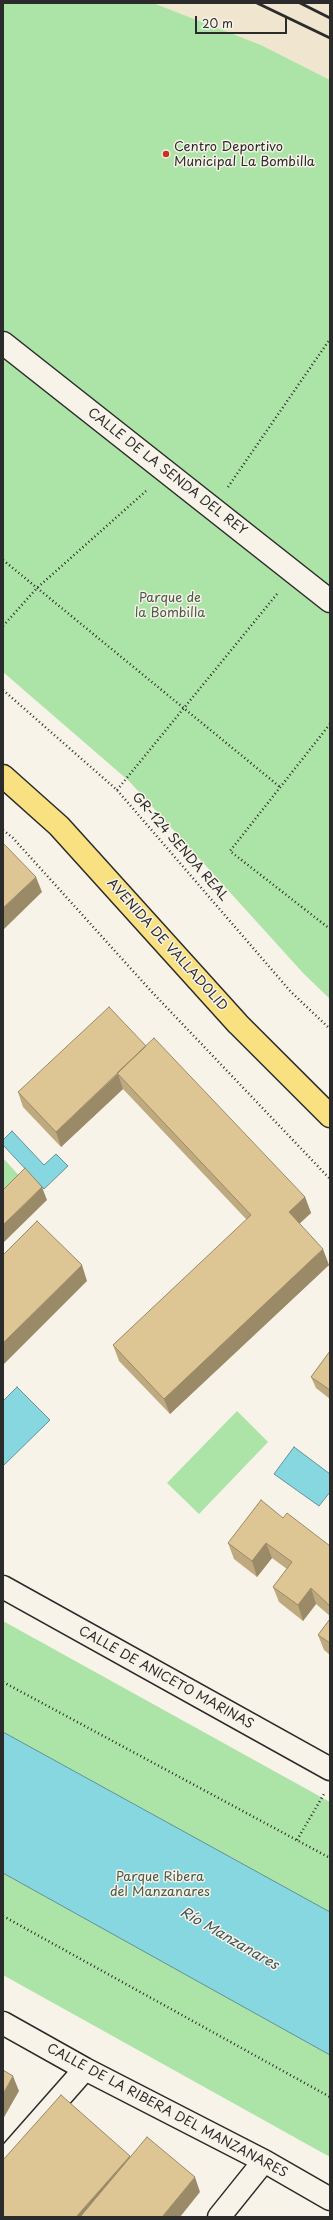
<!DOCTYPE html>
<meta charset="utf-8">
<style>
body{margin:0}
#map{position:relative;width:333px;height:2220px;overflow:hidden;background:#f7f3e8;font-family:"Playpen Sans",sans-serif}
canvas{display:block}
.frame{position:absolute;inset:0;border:4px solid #2b2b2b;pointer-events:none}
.scale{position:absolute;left:195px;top:16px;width:92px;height:18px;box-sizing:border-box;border:2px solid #2b2b2b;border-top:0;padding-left:5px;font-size:12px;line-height:14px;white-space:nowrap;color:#2b2b2b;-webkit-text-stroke:3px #f7f3e8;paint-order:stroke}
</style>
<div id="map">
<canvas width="333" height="2220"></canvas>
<div class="frame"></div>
<div class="scale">20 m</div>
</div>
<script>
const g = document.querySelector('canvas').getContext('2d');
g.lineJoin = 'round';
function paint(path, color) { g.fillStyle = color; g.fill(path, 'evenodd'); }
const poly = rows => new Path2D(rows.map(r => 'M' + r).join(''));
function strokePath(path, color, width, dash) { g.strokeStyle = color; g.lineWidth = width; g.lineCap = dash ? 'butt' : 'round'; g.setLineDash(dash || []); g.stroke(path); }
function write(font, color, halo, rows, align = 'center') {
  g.font = font + ' "Playpen Sans",sans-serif'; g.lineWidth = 3; g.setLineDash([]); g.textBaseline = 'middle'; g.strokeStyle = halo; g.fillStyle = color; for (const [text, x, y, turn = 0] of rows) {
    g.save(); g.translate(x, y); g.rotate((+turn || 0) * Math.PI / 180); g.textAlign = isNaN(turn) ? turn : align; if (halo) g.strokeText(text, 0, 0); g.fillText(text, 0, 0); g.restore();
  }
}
paint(poly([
 [153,3,330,3,330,80,261,45]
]), '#f0e5cf');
paint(poly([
 [3,3,153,3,261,45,330,80,330,999,304,974,129,781,3,672],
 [3,1158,25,1182,3,1201],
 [237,1411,268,1442,199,1514,167,1483],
 [3,1621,330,1802,330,2157,3,1975]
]), '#ace3a6');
const water = poly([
 [12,1131,44,1165,56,1154,68,1166,44,1189,3,1145,3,1140,12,1131],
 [17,1387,50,1420,3,1466,3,1401,17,1387],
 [294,1447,330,1474,330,1492,319,1506,274,1474,294,1447],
 [3,1732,330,1912,330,2055,3,1873,3,1732]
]);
paint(water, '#86d7e0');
strokePath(water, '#629298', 1);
const street = poly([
 [3,343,330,601],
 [3,1587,330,1769],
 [3,2023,85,2069,264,2161,330,2199],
 [3,2162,85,2069],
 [219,2217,264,2161]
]);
const primary = poly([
 [3,776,59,826,238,1024,330,1116]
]);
strokePath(street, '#2b2b2b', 25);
strokePath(primary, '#2b2b2b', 25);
strokePath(poly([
 [228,487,330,339],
 [3,560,280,787],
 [3,626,37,588,146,491],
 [3,690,117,790,291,992,330,1029],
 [330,724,230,851,330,929],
 [117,790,277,594],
 [3,830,13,838,151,991,330,1179],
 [3,1682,330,1858],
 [297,1840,324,1794],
 [3,1916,330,2097]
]), '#2b2b2b', 2.5, [1, 3]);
strokePath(street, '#f7f3e8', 22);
strokePath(primary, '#f9e181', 22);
strokePath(poly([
 [257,3,330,38],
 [300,3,330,18]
]), '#2b2b2b', 3);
paint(poly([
 [146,1046,305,1197,311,1213,299,1223,329,1265,170,1414,119,1361,113,1345,247,1220,123,1089,61,1147,23,1107,18,1092],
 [330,1351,330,1399,316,1388,311,1377],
 [283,1518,330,1546,330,1616,316,1604,303,1621,279,1602,273,1587,287,1569,272,1558,257,1577,234,1559,228,1543],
 [330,1619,330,1655,324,1650,318,1635]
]), '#bfa97f');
paint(poly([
 [36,877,42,892,3,930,3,908],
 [118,1074,123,1089,61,1147,56,1132],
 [42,1187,47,1200,3,1243,3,1225],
 [305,1197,311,1213,295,1228,289,1212],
 [323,1249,329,1265,170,1414,164,1399],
 [82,1265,87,1281,3,1365,3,1343],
 [266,1543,272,1558,257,1577,252,1561],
 [311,1588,316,1604,303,1621,298,1605],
 [13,2076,19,2091,3,2119,3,2094],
 [130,2156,134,2167,90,2217,76,2217],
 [195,2177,200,2192,180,2217,162,2217]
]), '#9b8a68');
const building = poly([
 [3,843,36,877,3,908,3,843],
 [109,1007,146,1046,56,1132,18,1092,109,1007],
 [154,1038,305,1197,289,1212,323,1249,164,1399,113,1345,251,1215,117,1073,154,1038],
 [25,1168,42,1187,3,1225,3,1190,25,1168],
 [37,1221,82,1265,3,1343,3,1255,37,1221],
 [330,1351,330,1390,311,1377,330,1351],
 [261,1500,283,1518,287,1513,330,1546,330,1606,311,1588,298,1605,273,1587,292,1562,266,1543,252,1561,228,1543,261,1500],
 [330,1619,330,1643,318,1635,330,1619],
 [3,2070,13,2076,3,2094,3,2070],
 [61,2095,130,2156,76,2217,3,2217,3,2160,61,2095],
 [147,2137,195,2177,162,2217,80,2217,147,2137]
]);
paint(building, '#dec594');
strokePath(building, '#9b8a68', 1);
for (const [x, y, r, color] of [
 [166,154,4,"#c8321e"]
]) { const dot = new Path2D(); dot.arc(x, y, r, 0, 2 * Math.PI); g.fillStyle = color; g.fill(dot); strokePath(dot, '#f7f3e8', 1.5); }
write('13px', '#2b2b2b', '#f7f3e8', [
 ["Centro Deportivo",174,147],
 ["Municipal La Bombilla",174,162]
], 'left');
write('13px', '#2b2b2b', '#f7f3e8', [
 ["CALLE DE LA SENDA DEL REY",167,472,38],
 ["GR-124 SENDA REAL",180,847,49],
 ["AVENIDA DE VALLADOLID",167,945,48],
 ["CALLE DE ANICETO MARINAS",166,1678,29],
 ["CALLE DE LA RIBERA DEL MANZANARES",167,2111,28]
]);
write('13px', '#4b594a', '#f7f3e8', [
 ["Parque de",170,598],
 ["la Bombilla",170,613],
 ["Parque Ribera",160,1877],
 ["del Manzanares",160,1892]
]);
write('italic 14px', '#425658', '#f7f3e8', [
 ["Río Manzanares",229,1939,30]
]);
</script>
